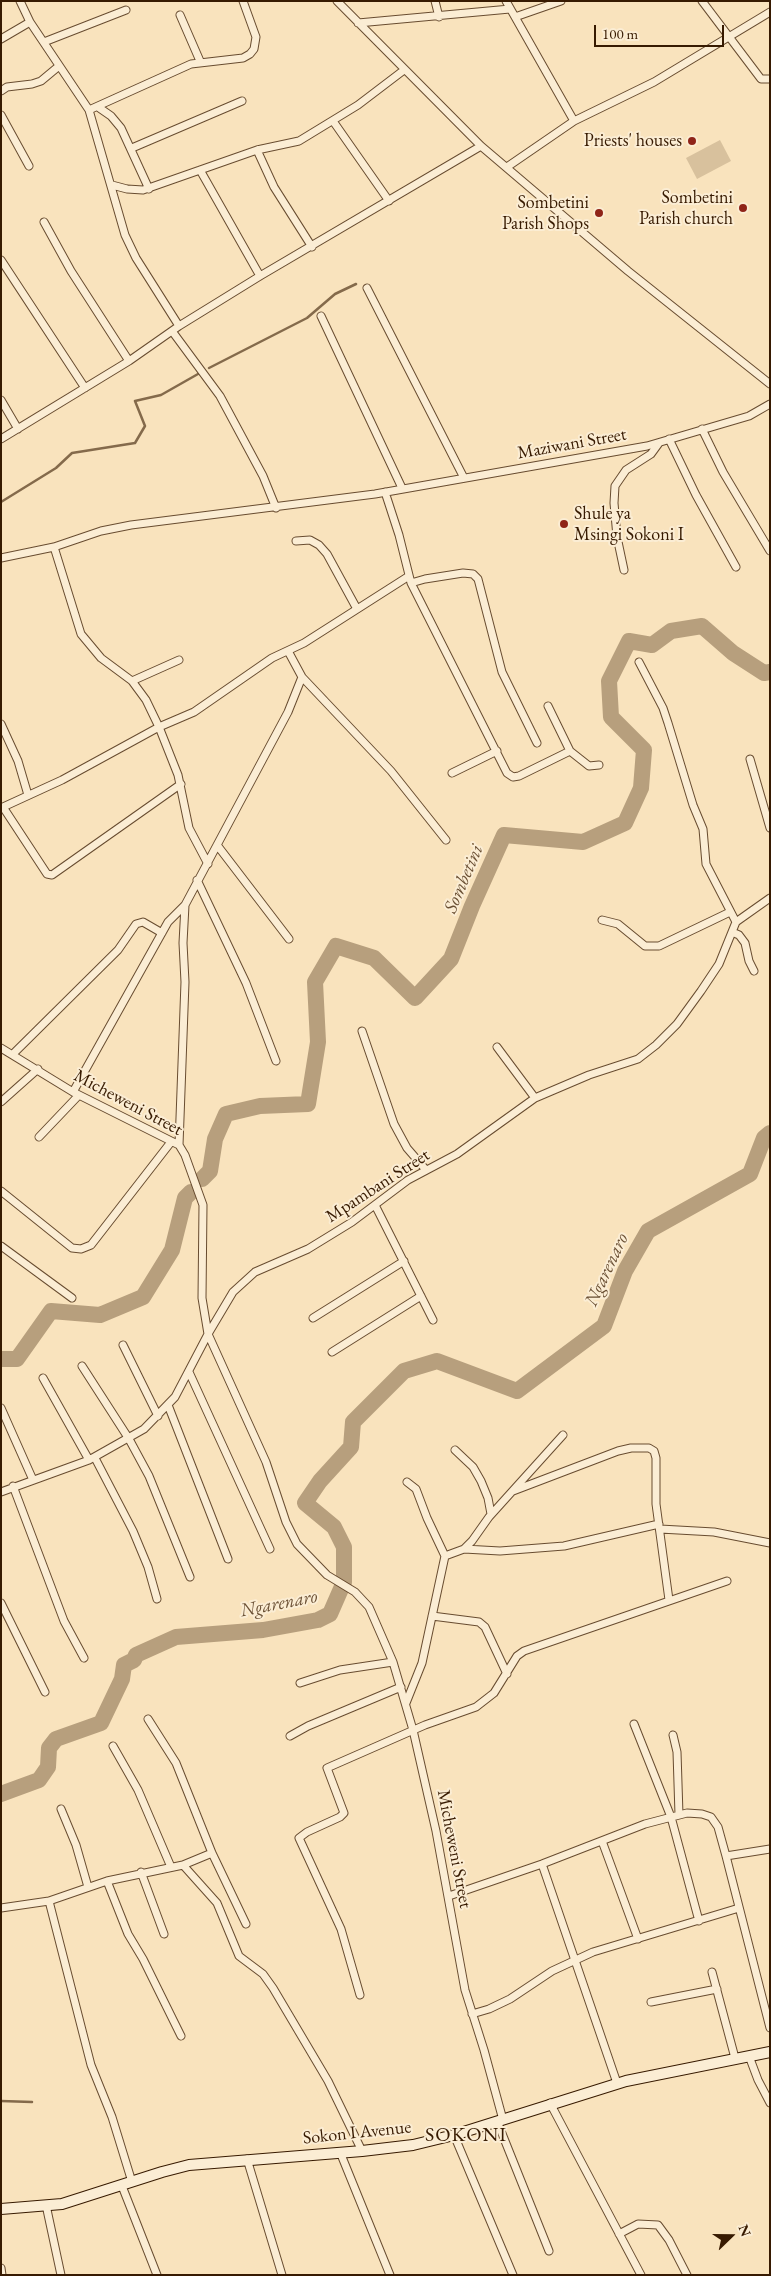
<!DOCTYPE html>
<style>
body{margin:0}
#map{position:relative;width:771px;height:2276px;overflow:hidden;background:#f9e3bd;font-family:"EB Garamond",serif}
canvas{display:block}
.frame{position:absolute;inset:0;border:2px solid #371a01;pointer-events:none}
.north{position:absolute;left:706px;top:2211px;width:50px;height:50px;-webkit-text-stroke:4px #fbedd4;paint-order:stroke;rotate:68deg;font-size:14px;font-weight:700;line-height:20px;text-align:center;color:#371a01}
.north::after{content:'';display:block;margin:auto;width:18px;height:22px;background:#371a01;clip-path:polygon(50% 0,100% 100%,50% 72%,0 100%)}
.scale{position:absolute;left:594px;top:25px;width:130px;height:22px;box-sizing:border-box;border:2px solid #371a01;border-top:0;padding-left:6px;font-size:15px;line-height:18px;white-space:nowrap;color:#371a01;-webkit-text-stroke:4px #fbedd4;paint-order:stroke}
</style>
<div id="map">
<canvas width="771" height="2276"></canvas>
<div class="frame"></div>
<div class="north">N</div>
<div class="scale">100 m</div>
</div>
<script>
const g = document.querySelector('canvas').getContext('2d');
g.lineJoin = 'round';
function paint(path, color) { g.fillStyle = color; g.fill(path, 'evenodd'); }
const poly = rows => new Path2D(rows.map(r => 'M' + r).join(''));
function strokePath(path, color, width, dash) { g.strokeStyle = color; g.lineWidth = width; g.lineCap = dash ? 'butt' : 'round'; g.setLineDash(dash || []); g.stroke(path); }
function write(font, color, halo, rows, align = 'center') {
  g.font = font + ' "EB Garamond",serif'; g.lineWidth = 4; g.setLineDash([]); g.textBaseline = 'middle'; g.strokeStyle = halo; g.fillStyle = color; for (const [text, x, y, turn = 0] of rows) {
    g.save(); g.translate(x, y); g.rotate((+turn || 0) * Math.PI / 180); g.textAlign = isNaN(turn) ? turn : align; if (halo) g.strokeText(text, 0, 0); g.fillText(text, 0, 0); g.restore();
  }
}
paint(poly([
 [720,140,731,161,697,179,686,158]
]), '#d8c19d');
strokePath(poly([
 [209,368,307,318,335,294,356,284],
 [1,502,56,468,72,453,135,443,145,426,135,401,161,395,198,374],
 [1,2101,32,2102]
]), '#846a4b', 2.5);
strokePath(poly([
 [202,1179,210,1171,215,1139,226,1114,260,1106,308,1104,318,1042,315,982,336,946,374,958,415,998,451,959,472,906,504,835,583,842,625,823,641,788,644,750,611,717,609,681,629,641,652,645,671,631,702,626,733,653,764,673,770,672],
 [1,1359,17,1359,51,1311,100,1315,143,1297,172,1250,185,1198,191,1192],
 [1,1794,39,1780,48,1767,49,1748,56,1739,101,1723,122,1679,124,1665,134,1660,136,1655,176,1637,263,1630,318,1620,330,1614,344,1582,344,1547,334,1527,305,1503,320,1481,351,1447,353,1422,404,1371,437,1361,517,1391,604,1326,625,1271,648,1231,750,1174,764,1138,770,1133]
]), '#b79f7d', 16);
const street = poly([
 [20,1,30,22,89,110,125,235,136,258,179,326],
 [337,1,481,146,628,271,770,384],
 [435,1,439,17],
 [506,1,574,121],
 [702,1,761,79,770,79],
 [180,15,200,61],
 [515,17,561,1],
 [358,23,510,9],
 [1,39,30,22],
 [44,42,126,10],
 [1,91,7,87,32,84,41,81,59,66],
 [98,107,111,116,121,128,149,189],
 [89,110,191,64,243,58,250,54,254,49,256,37,243,1],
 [1,115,29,166],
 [333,121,389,201],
 [132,148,242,101],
 [257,150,274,187,312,247],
 [507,167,574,121,654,82,770,12],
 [200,170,260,276],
 [112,185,127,189,143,190,257,150,299,141,358,105,404,70],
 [44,222,71,271,129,361],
 [1,260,85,388],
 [367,288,464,478],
 [321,316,402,488],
 [172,331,220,396,263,476,276,508],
 [1,400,18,429],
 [702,429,723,472,770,551],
 [1,439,129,361,179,326,260,276,481,146],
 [669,439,696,495,736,567],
 [385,492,399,535,411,583,507,773,513,777,519,776,570,751],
 [296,541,310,540,319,545,327,554,357,609],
 [54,547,81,634,101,658,132,681,146,700,159,727,178,775,189,828,208,864],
 [1,558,54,547,101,531,131,525,375,494,647,446,749,416,770,404],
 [624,570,617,537,614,503,615,486,626,470,651,454,659,443],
 [411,583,425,579,463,573,473,574,478,579,502,672,537,743],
 [288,651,302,677,391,771,446,840],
 [639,662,663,708,668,723,693,805,703,829,706,864,736,922],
 [132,681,179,660],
 [548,706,570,751,589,766,599,765],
 [1,724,18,761,28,795],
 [750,759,770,828],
 [452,773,497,751],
 [3,807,47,874,52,875,181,784],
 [1,808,62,780,159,727,194,712,272,658,304,643,409,576],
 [217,845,289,939],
 [197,880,246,983,276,1061],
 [602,920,618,924,645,946,659,946,730,912],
 [732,932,739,935,745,943,749,961,754,971],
 [362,1031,394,1124,407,1148,426,1170],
 [497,1047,535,1098],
 [1,1048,73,1092,179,1145,185,1155,203,1205,202,1298,208,1334,266,1462,286,1522,297,1544,327,1575,355,1592,369,1607,393,1662,413,1730,436,1831,465,1990,484,2050,503,2120],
 [13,1054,118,950,136,924,143,922,162,933],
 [73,1092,168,922,185,905],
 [1,1102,38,1069],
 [39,1137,79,1095],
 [179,1145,185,982,183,943,185,905,288,712,302,677],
 [1,1191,72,1248,81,1249,91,1245,171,1142],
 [375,1205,433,1320],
 [1,1246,72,1298],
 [313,1318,404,1261],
 [123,1345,158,1416],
 [332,1352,421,1296],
 [82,1366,129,1439,149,1476,190,1577],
 [189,1372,270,1549],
 [43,1378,89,1460],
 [168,1405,228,1559],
 [1,1408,33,1480],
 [455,1450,473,1467,481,1481,488,1498,491,1514],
 [95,1458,133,1531,148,1567,157,1599],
 [13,1486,64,1621,84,1658],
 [513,1491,618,1451,631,1448,649,1448,654,1451,656,1458,656,1504,669,1600],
 [1,1492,89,1460,144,1429,175,1397,208,1334,233,1292,255,1272,308,1249,352,1222,408,1180,457,1154,535,1098,589,1075,638,1059,656,1045,677,1024,701,991,719,964,736,922,770,898],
 [660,1529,714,1532,770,1543],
 [464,1549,500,1551,564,1546,659,1524],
 [445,1556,464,1549,472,1541,489,1517,563,1435],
 [1,1603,45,1692],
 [432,1616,479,1622,485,1627,507,1674],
 [300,1683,340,1670,393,1662],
 [406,1703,422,1663,445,1556,427,1518,416,1489,407,1482],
 [148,1719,176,1763,212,1853,246,1924],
 [634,1724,671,1817,699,1921],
 [673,1735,677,1752,679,1815],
 [290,1736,308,1726,401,1687],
 [113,1746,138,1790,171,1867],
 [61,1809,76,1845,88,1887],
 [602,1841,638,1939],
 [726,1856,770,1849],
 [542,1864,617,2083],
 [183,1865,217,1903,239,1956,263,1974,273,1988,328,2081,362,2151],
 [141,1872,164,1934],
 [107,1881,128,1934,143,1959,181,2036],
 [449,1896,542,1864,645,1824,687,1813,702,1814,711,1817,718,1827,726,1856,770,2028],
 [49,1901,91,2065,112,2117,132,2182],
 [1,1908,49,1901,107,1881,183,1865,212,1853],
 [712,1972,735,2058],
 [360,1995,341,1929,299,1838,307,1832,340,1817,344,1813,327,1768,425,1725,476,1707,494,1693,517,1656,524,1651,727,1581],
 [651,2002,717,1989],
 [472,2014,489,2009,510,1999,552,1971,593,1952,739,1908],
 [749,2056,758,2080,770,2103],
 [550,2103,641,2275],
 [497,2121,549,2251],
 [454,2135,513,2275],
 [340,2152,390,2275],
 [247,2159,282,2275],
 [122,2186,157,2275],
 [46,2205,61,2275],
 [619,2234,638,2224,658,2225,669,2240,687,2275],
 [1,2268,2,2275]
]);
const secondary = poly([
 [1,2209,62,2204,162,2172,189,2165,362,2151,413,2145,454,2135,626,2081,770,2052]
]);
strokePath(street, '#684c30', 9);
strokePath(secondary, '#371a01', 12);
strokePath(street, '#fbedd4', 7);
strokePath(secondary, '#fbedd4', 10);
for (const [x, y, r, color] of [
 [692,141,5,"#8f2418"],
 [743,208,5,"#8f2418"],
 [599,213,5,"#8f2418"],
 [564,524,5,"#8f2418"]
]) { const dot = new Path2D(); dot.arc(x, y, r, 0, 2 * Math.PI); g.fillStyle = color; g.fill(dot); strokePath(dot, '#fbedd4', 2); }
write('18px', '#371a01', '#fbedd4', [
 ["Priests' houses",682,141],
 ["Sombetini",733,198],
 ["Parish church",733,219],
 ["Sombetini",589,203],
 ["Parish Shops",589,224],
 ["Shule ya",574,514,"left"],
 ["Msingi Sokoni I",574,535,"left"]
], 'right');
write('18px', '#371a01', '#fbedd4', [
 ["Maziwani Street",572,444,-10],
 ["Micheweni Street",128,1103,28],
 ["Mpambani Street",378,1186,-33],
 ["Micheweni Street",454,1849,79],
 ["Sokon I Avenue",357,2133,-6]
]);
write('italic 19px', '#6a4f33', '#fbedd4', [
 ["Sombetini",464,879,-67],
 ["Ngarenaro",607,1270,-65],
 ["Ngarenaro",279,1604,-11]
]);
g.letterSpacing = '1px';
write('20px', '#371a01', '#fbedd4', [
 ["SOKONI",466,2136]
]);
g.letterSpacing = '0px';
</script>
